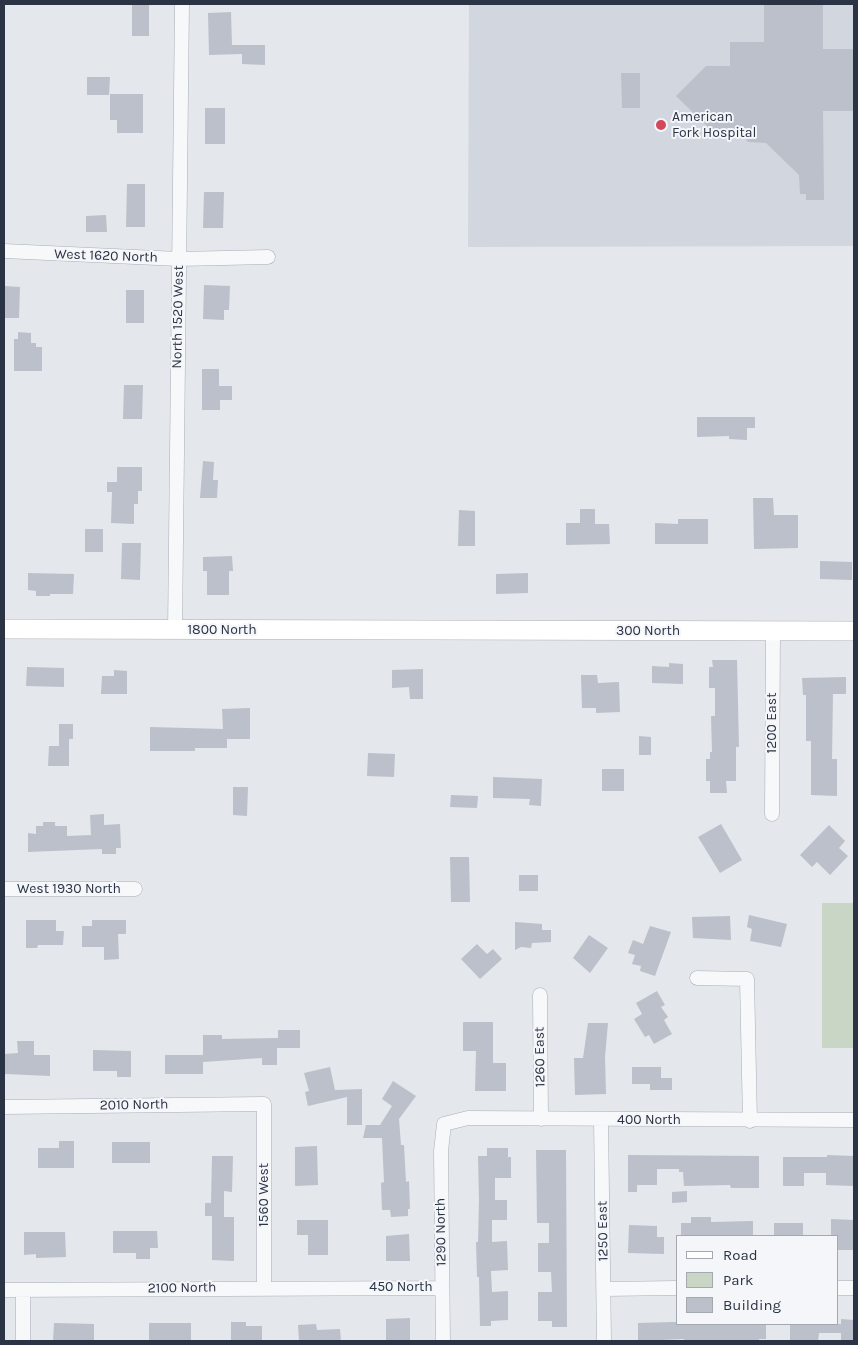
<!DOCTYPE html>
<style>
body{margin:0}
#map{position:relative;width:858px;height:1345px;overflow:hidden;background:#e4e7ec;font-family:Karla,sans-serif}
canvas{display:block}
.frame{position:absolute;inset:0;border:5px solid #2b3445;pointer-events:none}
.legend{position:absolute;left:676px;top:1235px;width:162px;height:90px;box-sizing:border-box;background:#f4f6f9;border:1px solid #a4a8b1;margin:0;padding:6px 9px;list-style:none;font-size:15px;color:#2b3445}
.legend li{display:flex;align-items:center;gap:10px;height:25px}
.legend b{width:25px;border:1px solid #a4a8b1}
</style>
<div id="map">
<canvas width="858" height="1345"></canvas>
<div class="frame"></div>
<ul class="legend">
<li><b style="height:6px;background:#fff"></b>Road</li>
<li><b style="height:14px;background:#c9d6c5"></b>Park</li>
<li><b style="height:14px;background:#bbc0ca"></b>Building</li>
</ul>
</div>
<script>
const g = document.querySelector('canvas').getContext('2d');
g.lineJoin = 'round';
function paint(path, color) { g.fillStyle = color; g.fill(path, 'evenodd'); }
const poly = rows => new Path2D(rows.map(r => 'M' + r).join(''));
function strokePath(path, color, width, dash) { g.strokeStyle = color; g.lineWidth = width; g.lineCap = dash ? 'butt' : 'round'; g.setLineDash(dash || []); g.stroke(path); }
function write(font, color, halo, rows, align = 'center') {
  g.font = font + ' Karla,sans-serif'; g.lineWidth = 4; g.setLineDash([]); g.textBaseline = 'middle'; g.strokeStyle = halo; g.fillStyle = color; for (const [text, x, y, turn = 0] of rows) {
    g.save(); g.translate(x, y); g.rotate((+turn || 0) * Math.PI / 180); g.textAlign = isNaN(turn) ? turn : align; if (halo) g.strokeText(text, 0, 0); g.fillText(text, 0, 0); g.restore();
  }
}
paint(poly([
 [469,4,854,4,854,246,468,247]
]), '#d2d6de');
paint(poly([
 [854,903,854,1048,822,1048,822,903]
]), '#c9d6c5');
paint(poly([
 [132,4,149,4,149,36,132,36],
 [764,4,823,4,823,49,854,49,854,111,823,111,824,200,806,200,806,194,800,194,799,175,766,143,748,142,740,131,711,130,676,96,706,66,730,66,730,42,764,42],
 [231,12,232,45,265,45,265,65,242,64,242,54,209,55,208,13],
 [621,73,640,73,640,108,622,108],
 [87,77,110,77,109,95,87,95],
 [110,94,143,94,143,133,117,133,117,120,110,120],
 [205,108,225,108,225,144,205,144],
 [127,184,145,184,145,227,126,227],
 [204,192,224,192,223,228,203,228],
 [106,215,107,232,86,232,86,216],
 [204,285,230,286,229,310,224,310,224,320,203,319],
 [4,286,20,287,19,318,4,318],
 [126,290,144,290,144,323,126,323],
 [18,332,31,333,31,343,36,343,36,347,42,347,42,371,14,371,14,339,18,339],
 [202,369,219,369,219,386,232,386,232,400,220,400,220,410,202,410],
 [124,385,143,385,142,419,123,419],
 [697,417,755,417,755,428,747,428,747,440,729,439,729,436,697,437],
 [203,461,214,462,213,480,218,480,217,498,200,498],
 [117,467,142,467,142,491,138,491,138,504,134,504,134,524,111,523,112,492,107,492,107,482,117,482],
 [753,498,773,498,774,515,798,515,798,548,754,549],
 [580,509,595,509,595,524,609,524,610,544,566,545,566,523,580,523],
 [459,510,475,511,475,546,458,546],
 [678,519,708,519,708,544,655,544,655,523,678,524],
 [85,529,103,529,103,552,85,552],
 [122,543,141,543,140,580,121,579],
 [232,556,233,571,229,571,229,595,207,595,207,571,203,571,203,557],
 [820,561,852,562,852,580,820,579],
 [28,573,74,574,73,594,50,594,50,596,36,596,36,591,28,590],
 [528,573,528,593,496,594,496,574],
 [712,660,737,660,739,747,736,747,736,781,726,781,727,793,710,793,710,781,706,781,706,759,710,759,710,752,712,752,711,716,715,716,715,688,709,688,709,667,713,667],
 [669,663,683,664,683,684,652,683,652,666,669,667],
 [27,667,64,668,64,687,26,686],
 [423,669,423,699,410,699,409,687,392,688,392,670],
 [114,670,127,671,127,694,101,694,102,676,114,676],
 [581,675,597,675,598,683,619,682,620,712,596,713,596,708,582,708],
 [846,677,846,694,833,694,832,759,837,759,837,796,811,795,811,741,806,741,806,695,803,695,802,678],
 [250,708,250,739,227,739,227,748,195,748,195,751,150,751,150,727,223,729,222,709],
 [59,724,73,724,73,739,69,739,69,766,48,766,49,746,59,746],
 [639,736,651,737,651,755,639,755],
 [368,753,395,754,394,777,367,776],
 [602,769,624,769,624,791,602,791],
 [493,777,542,779,541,806,529,805,530,799,493,798],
 [233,787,248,787,247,816,233,815],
 [451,795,478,796,477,808,450,807],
 [104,814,104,825,120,824,121,848,116,848,116,854,102,854,102,849,28,852,28,833,36,834,36,826,43,826,43,822,55,822,55,826,67,826,67,836,91,835,90,815],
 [721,824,742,860,720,873,698,837],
 [829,825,845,841,839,848,848,856,830,875,817,862,812,867,800,855],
 [450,857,469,857,470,902,451,902],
 [519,875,538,875,538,891,519,891],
 [749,915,787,924,781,947,750,941,752,929,747,927],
 [730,916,731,940,693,938,692,917],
 [26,920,56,920,56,931,64,931,63,945,38,945,37,948,26,948],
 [92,920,126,920,126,934,118,934,119,959,104,960,104,947,82,947,82,926,92,926],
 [515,922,542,924,542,930,551,930,551,942,532,943,531,948,521,947,515,950],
 [650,926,671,932,655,976,640,971,641,966,632,964,635,955,628,953,633,940,643,944],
 [589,935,608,948,590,973,573,958],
 [477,944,487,954,493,949,502,959,480,979,461,959],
 [657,991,665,1005,661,1007,668,1017,664,1020,672,1034,654,1044,649,1035,645,1037,634,1019,642,1014,636,1003],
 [463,1022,493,1022,493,1063,506,1063,506,1091,475,1091,476,1051,463,1051],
 [588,1023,608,1023,605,1057,606,1094,575,1095,574,1058,583,1058],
 [278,1030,300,1030,300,1048,277,1048,277,1065,262,1065,262,1058,203,1062,203,1035,222,1035,222,1039,278,1038],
 [17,1041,34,1041,34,1055,50,1055,50,1076,5,1074,4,1054,18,1053],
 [93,1050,131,1051,131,1077,117,1077,117,1071,93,1071],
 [165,1055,203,1055,203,1074,165,1074],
 [330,1067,335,1090,362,1089,362,1125,347,1125,347,1097,308,1106,305,1092,309,1091,304,1073],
 [632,1067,661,1067,661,1078,672,1078,672,1090,650,1090,650,1084,632,1084],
 [393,1081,416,1096,399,1119,401,1145,404,1145,406,1182,409,1181,410,1209,408,1209,408,1216,391,1217,390,1210,382,1210,381,1183,384,1182,382,1138,363,1138,366,1125,380,1125,392,1106,382,1099],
 [59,1141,74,1141,74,1168,38,1168,38,1148,59,1148],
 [112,1142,150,1142,150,1163,112,1163],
 [317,1146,318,1185,295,1186,295,1147],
 [487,1148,508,1148,508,1157,511,1157,511,1178,495,1178,495,1200,507,1200,507,1220,492,1220,492,1242,507,1241,508,1270,491,1271,492,1292,508,1291,508,1320,491,1321,491,1326,480,1326,479,1277,477,1277,476,1242,478,1242,479,1200,478,1156,487,1156],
 [536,1150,566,1150,567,1327,552,1327,552,1321,538,1321,538,1292,552,1292,551,1272,538,1272,538,1243,549,1243,549,1223,537,1223],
 [628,1155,759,1156,759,1188,731,1188,730,1185,684,1186,683,1172,679,1172,679,1169,657,1169,657,1185,637,1185,637,1192,628,1192],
 [827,1155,854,1156,854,1186,826,1185,826,1173,804,1173,804,1186,783,1186,783,1157,827,1157],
 [212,1156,233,1156,232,1192,224,1191,224,1217,234,1217,234,1261,212,1260,212,1216,205,1216,205,1203,211,1203],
 [687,1191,687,1202,672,1203,672,1192],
 [691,1217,711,1217,711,1222,753,1221,753,1236,681,1236,681,1223,691,1223],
 [831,1219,854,1220,854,1250,837,1250,837,1236,831,1236],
 [297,1220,328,1220,328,1255,308,1255,308,1235,297,1235],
 [774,1223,803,1223,803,1236,774,1236],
 [629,1225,657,1226,657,1237,664,1237,664,1254,628,1253],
 [113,1231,157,1231,158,1248,150,1248,150,1259,136,1259,136,1253,113,1253],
 [24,1232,65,1232,66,1257,36,1258,36,1254,24,1255],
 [409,1234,410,1261,386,1261,386,1236],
 [410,1318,410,1341,386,1341,386,1319],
 [841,1319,854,1320,854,1341,841,1341,841,1333,819,1333,818,1341,790,1341,790,1324,841,1324],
 [231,1322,246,1322,246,1326,262,1326,262,1341,231,1341],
 [672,1322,766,1324,766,1339,759,1339,759,1341,684,1341,684,1339,638,1341,638,1323],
 [54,1323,94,1324,94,1341,53,1341],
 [149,1323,191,1323,191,1341,149,1341],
 [316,1324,317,1330,340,1329,341,1341,299,1341,298,1325]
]), '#bbc0ca');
const street = poly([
 [4,251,179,259,268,257],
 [175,630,182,4],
 [772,814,773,631],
 [4,889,135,889],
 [697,978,747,979,750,1121],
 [540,995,541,1119],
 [4,1107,264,1104,264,1287],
 [601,1120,604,1341],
 [837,1288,854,1288],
 [605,1289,677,1288],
 [4,1290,442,1288],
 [23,1290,23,1341],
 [443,1341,441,1151,444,1124,468,1118,854,1120]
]);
const secondary = poly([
 [4,629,854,631]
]);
strokePath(street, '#a9aeb7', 15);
strokePath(secondary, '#a9aeb7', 20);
strokePath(street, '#f7f8fa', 14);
strokePath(secondary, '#fff', 19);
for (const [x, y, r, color] of [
 [661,125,6,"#d1495b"]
]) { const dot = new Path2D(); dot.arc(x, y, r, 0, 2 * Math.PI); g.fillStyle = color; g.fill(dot); strokePath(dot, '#f4f6f9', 2); }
write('14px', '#2b3445', '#f4f6f9', [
 ["American",672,117],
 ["Fork Hospital",672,133]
], 'left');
write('14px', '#2b3445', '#f4f6f9', [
 ["West 1620 North",106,256,2],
 ["North 1520 West",178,317,-89],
 ["1800 North",222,630],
 ["300 North",648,631],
 ["1200 East",772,723,-90],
 ["West 1930 North",69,889],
 ["1260 East",540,1057,-91],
 ["2010 North",134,1105,-1],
 ["400 North",649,1120],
 ["1560 West",264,1195,-90],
 ["1250 East",603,1231,-91],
 ["1290 North",441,1232,-91],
 ["450 North",401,1287],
 ["2100 North",182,1288,-1]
]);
</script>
